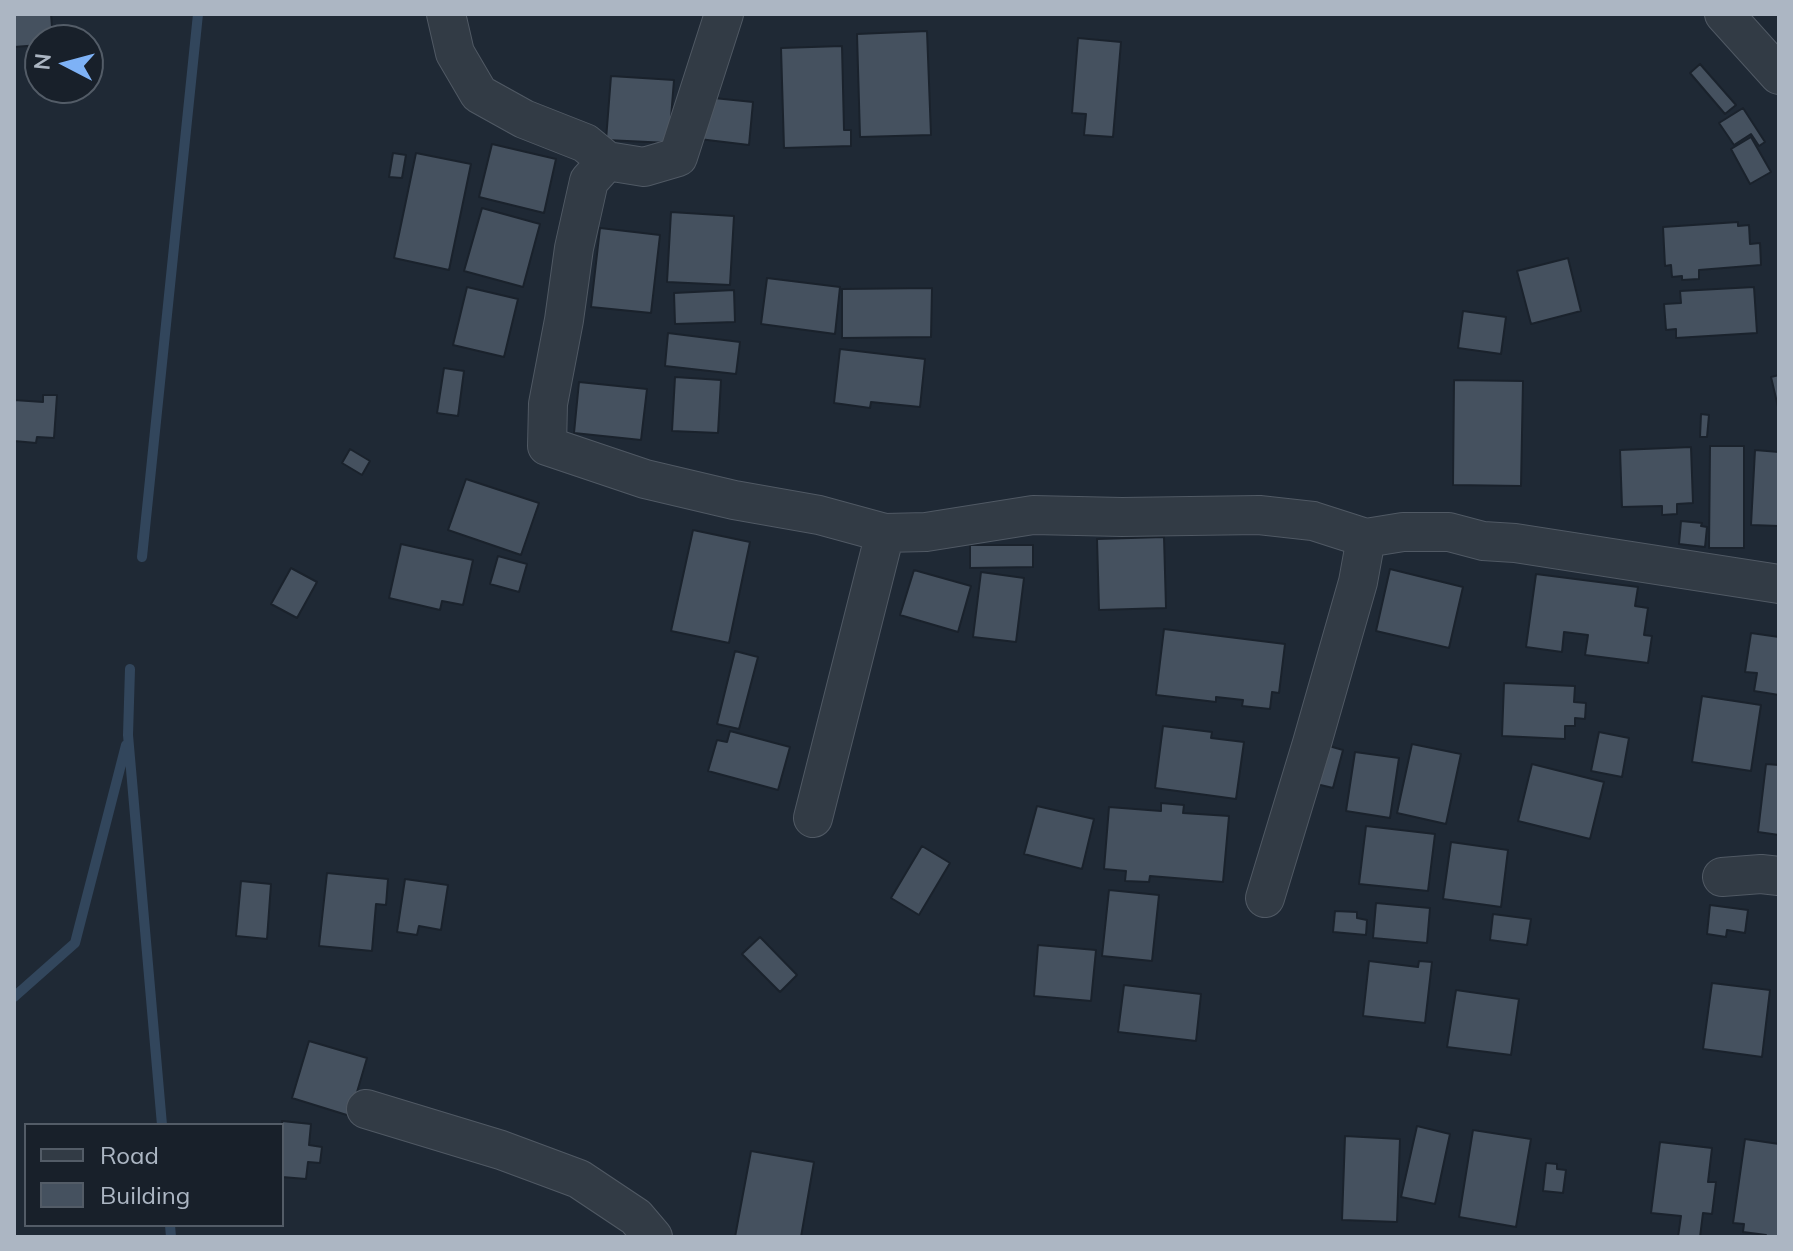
<!DOCTYPE html>
<style>
body{margin:0}
#map{position:relative;width:1793px;height:1251px;overflow:hidden;background:#1f2935;font-family:Mulish,sans-serif}
canvas{display:block}
.frame{position:absolute;inset:0;border:16px solid #acb6c3;pointer-events:none}
.legend{position:absolute;left:24px;top:1123px;width:260px;height:104px;box-sizing:border-box;background:#18202a;border:2px solid #535c67;margin:0;padding:10px 14px;list-style:none;font-size:24px;color:#acb6c3}
.legend li{display:flex;align-items:center;gap:16px;height:40px}
.legend b{width:40px;border:2px solid #535c67}
.north{position:absolute;left:24px;top:24px;width:80px;height:80px;box-sizing:border-box;background:#18202a;border:2px solid #535c67;border-radius:50%;rotate:276deg;font-size:22px;font-weight:700;line-height:32px;text-align:center;color:#acb6c3}
.north::after{content:'';display:block;margin:auto;width:28px;height:36px;background:#7eb2f6;clip-path:polygon(50% 0,100% 100%,50% 72%,0 100%)}
</style>
<div id="map">
<canvas width="1793" height="1251"></canvas>
<div class="frame"></div>
<ul class="legend">
<li><b style="height:10px;background:#323b45"></b>Road</li>
<li><b style="height:22px;background:#45515f"></b>Building</li>
</ul>
<div class="north">N</div>
</div>
<script>
const g = document.querySelector('canvas').getContext('2d');
g.lineJoin = 'round';
const poly = rows => new Path2D(rows.map(r => 'M' + r).join(''));
function strokePath(path, color, width, dash) { g.strokeStyle = color; g.lineWidth = width; g.lineCap = dash ? 'butt' : 'round'; g.setLineDash(dash || []); g.stroke(path); }
function paint(path, color) { g.fillStyle = color; g.fill(path, 'evenodd'); }
strokePath(poly([
 [142,557,198,14],
 [130,669,128,735,162,1125],
 [14,997,75,943,126,745],
 [170,1225,171,1237]
]), '#32465c', 10);
const building = poly([
 [14,14,51,14,53,40,40,40,40,45,14,47,14,14],
 [927,31,931,135,860,137,857,34,927,31],
 [1078,38,1121,42,1113,137,1084,135,1086,114,1072,113,1078,38],
 [842,46,844,130,851,130,851,146,784,148,781,48,842,46],
 [1700,64,1736,105,1725,114,1690,73,1700,64],
 [611,76,674,80,669,143,606,140,611,76],
 [704,97,753,102,749,145,699,139,704,97],
 [1743,108,1765,142,1759,146,1751,134,1734,145,1719,123,1743,108],
 [1751,137,1771,172,1750,184,1731,149,1751,137],
 [492,144,556,159,544,213,479,197,492,144],
 [393,153,406,155,402,178,389,177,393,153],
 [416,153,471,164,449,270,394,258,416,153],
 [482,208,540,224,523,287,464,271,482,208],
 [671,212,734,216,730,285,667,282,671,212],
 [1738,222,1738,226,1749,225,1750,244,1760,243,1761,265,1699,270,1699,279,1682,280,1682,276,1672,277,1671,265,1665,266,1663,227,1738,222],
 [600,228,660,235,651,313,591,307,600,228],
 [1568,258,1581,311,1531,324,1517,271,1568,258],
 [767,278,840,287,835,334,761,324,767,278],
 [467,287,518,299,504,357,453,345,467,287],
 [1754,287,1757,333,1676,338,1676,329,1666,330,1664,304,1681,303,1680,291,1754,287],
 [932,288,931,337,842,338,842,289,932,288],
 [734,290,735,322,675,324,674,293,734,290],
 [1463,311,1506,317,1501,354,1458,348,1463,311],
 [668,333,740,342,736,374,665,366,668,333],
 [840,349,925,359,920,407,871,402,870,408,834,403,840,349],
 [444,368,464,371,458,416,437,413,444,368],
 [1779,375,1779,411,1771,377,1779,375],
 [675,377,721,380,718,433,672,431,675,377],
 [1454,380,1523,381,1521,486,1453,485,1454,380],
 [579,382,647,389,641,440,574,433,579,382],
 [43,395,57,395,54,438,37,437,36,443,14,441,14,400,43,402,43,395],
 [1701,414,1709,415,1707,437,1700,437,1701,414],
 [1710,446,1744,446,1744,548,1709,548,1710,446],
 [1691,447,1693,503,1677,504,1677,514,1662,515,1662,506,1622,507,1620,450,1691,447],
 [350,449,370,461,362,475,342,463,350,449],
 [1755,450,1779,452,1779,526,1751,525,1755,450],
 [466,479,539,503,521,555,448,530,466,479],
 [1681,521,1702,523,1701,526,1707,527,1705,547,1679,544,1681,521],
 [693,530,750,542,729,643,671,631,693,530],
 [1164,537,1166,608,1099,610,1097,539,1164,537],
 [401,544,473,560,463,605,442,601,440,610,389,598,401,544],
 [970,545,1033,545,1033,567,970,568,970,545],
 [498,556,527,564,519,592,490,584,498,556],
 [291,568,317,582,297,618,271,604,291,568],
 [1390,569,1463,587,1449,648,1376,631,1390,569],
 [914,570,971,586,958,632,900,615,914,570],
 [981,572,1024,578,1016,642,973,637,981,572],
 [1536,574,1638,587,1635,606,1648,608,1644,635,1652,636,1648,663,1585,655,1588,635,1564,632,1562,652,1526,647,1536,574],
 [1164,629,1285,644,1279,693,1272,692,1270,709,1242,706,1243,700,1216,697,1216,702,1156,695,1164,629],
 [1751,633,1779,637,1779,695,1754,691,1757,673,1745,672,1751,633],
 [735,651,758,657,739,729,717,724,735,651],
 [1504,683,1575,686,1574,702,1586,703,1585,719,1575,718,1575,726,1565,726,1565,739,1502,736,1504,683],
 [1702,696,1761,705,1751,771,1692,762,1702,696],
 [1163,726,1212,732,1211,738,1244,742,1236,799,1155,788,1163,726],
 [730,731,790,747,778,790,708,771,717,740,727,742,730,731],
 [1599,732,1629,738,1622,777,1591,771,1599,732],
 [1322,744,1343,750,1333,788,1312,783,1322,744],
 [1412,744,1461,754,1446,824,1397,813,1412,744],
 [1355,752,1399,758,1390,818,1346,811,1355,752],
 [1532,764,1604,782,1590,839,1518,821,1532,764],
 [1766,764,1779,765,1779,835,1758,832,1766,764],
 [1161,803,1184,805,1183,813,1229,816,1223,882,1150,876,1149,882,1125,881,1126,871,1104,869,1109,807,1161,811,1161,803],
 [1037,806,1094,819,1082,869,1024,854,1037,806],
 [1366,826,1435,834,1428,891,1359,884,1366,826],
 [1451,842,1508,850,1501,907,1443,899,1451,842],
 [922,846,950,863,919,915,891,898,922,846],
 [327,873,388,879,386,905,376,904,372,951,319,946,327,873],
 [405,879,448,885,441,930,419,926,417,935,397,932,405,879],
 [241,881,271,884,267,939,236,936,241,881],
 [1109,890,1159,895,1152,961,1102,956,1109,890],
 [1376,903,1430,908,1427,943,1373,938,1376,903],
 [1710,905,1748,910,1745,933,1727,930,1726,937,1707,934,1710,905],
 [1335,911,1357,912,1357,918,1367,920,1366,935,1333,932,1335,911],
 [1493,914,1531,919,1527,945,1490,940,1493,914],
 [760,937,797,975,780,992,742,954,760,937],
 [1038,945,1096,950,1091,1001,1034,996,1038,945],
 [1369,961,1418,967,1419,961,1432,962,1425,1023,1363,1016,1369,961],
 [1712,983,1770,990,1762,1057,1703,1049,1712,983],
 [1124,985,1201,994,1196,1041,1118,1032,1124,985],
 [1456,990,1519,999,1511,1055,1447,1047,1456,990],
 [309,1041,367,1058,350,1116,292,1098,309,1041],
 [282,1121,311,1124,309,1145,322,1147,320,1163,308,1162,306,1179,282,1177,282,1121],
 [1417,1126,1450,1134,1435,1204,1401,1197,1417,1126],
 [1473,1130,1531,1139,1516,1227,1459,1217,1473,1130],
 [1345,1136,1400,1139,1397,1222,1342,1220,1345,1136],
 [1745,1139,1779,1144,1779,1237,1766,1237,1766,1235,1743,1232,1744,1224,1733,1223,1745,1139],
 [1660,1142,1712,1148,1708,1182,1716,1182,1712,1214,1703,1213,1700,1237,1678,1237,1681,1216,1651,1213,1660,1142],
 [751,1151,814,1162,801,1237,735,1237,751,1151],
 [1546,1163,1557,1164,1557,1169,1566,1170,1563,1193,1543,1191,1546,1163]
]);
paint(building, '#45515f');
strokePath(building, '#1a222c', 2);
const street = poly([
 [446,14,455,53,479,94,524,119,585,143,607,161],
 [724,14,678,157,644,167,607,161,589,181,574,248,564,320,548,404,547,446,645,479,734,500,819,515,885,533,926,532,1033,515,1122,517,1259,515,1313,521,1366,538,1403,532,1449,532,1483,541,1515,543,1779,584],
 [1724,14,1779,75],
 [813,818,885,533],
 [1722,877,1761,874,1779,876],
 [1265,898,1312,743,1358,582,1366,538],
 [366,1109,501,1150,579,1179,636,1217,653,1237]
]);
strokePath(street, '#505964', 40);
strokePath(street, '#323b45', 38);
</script>
